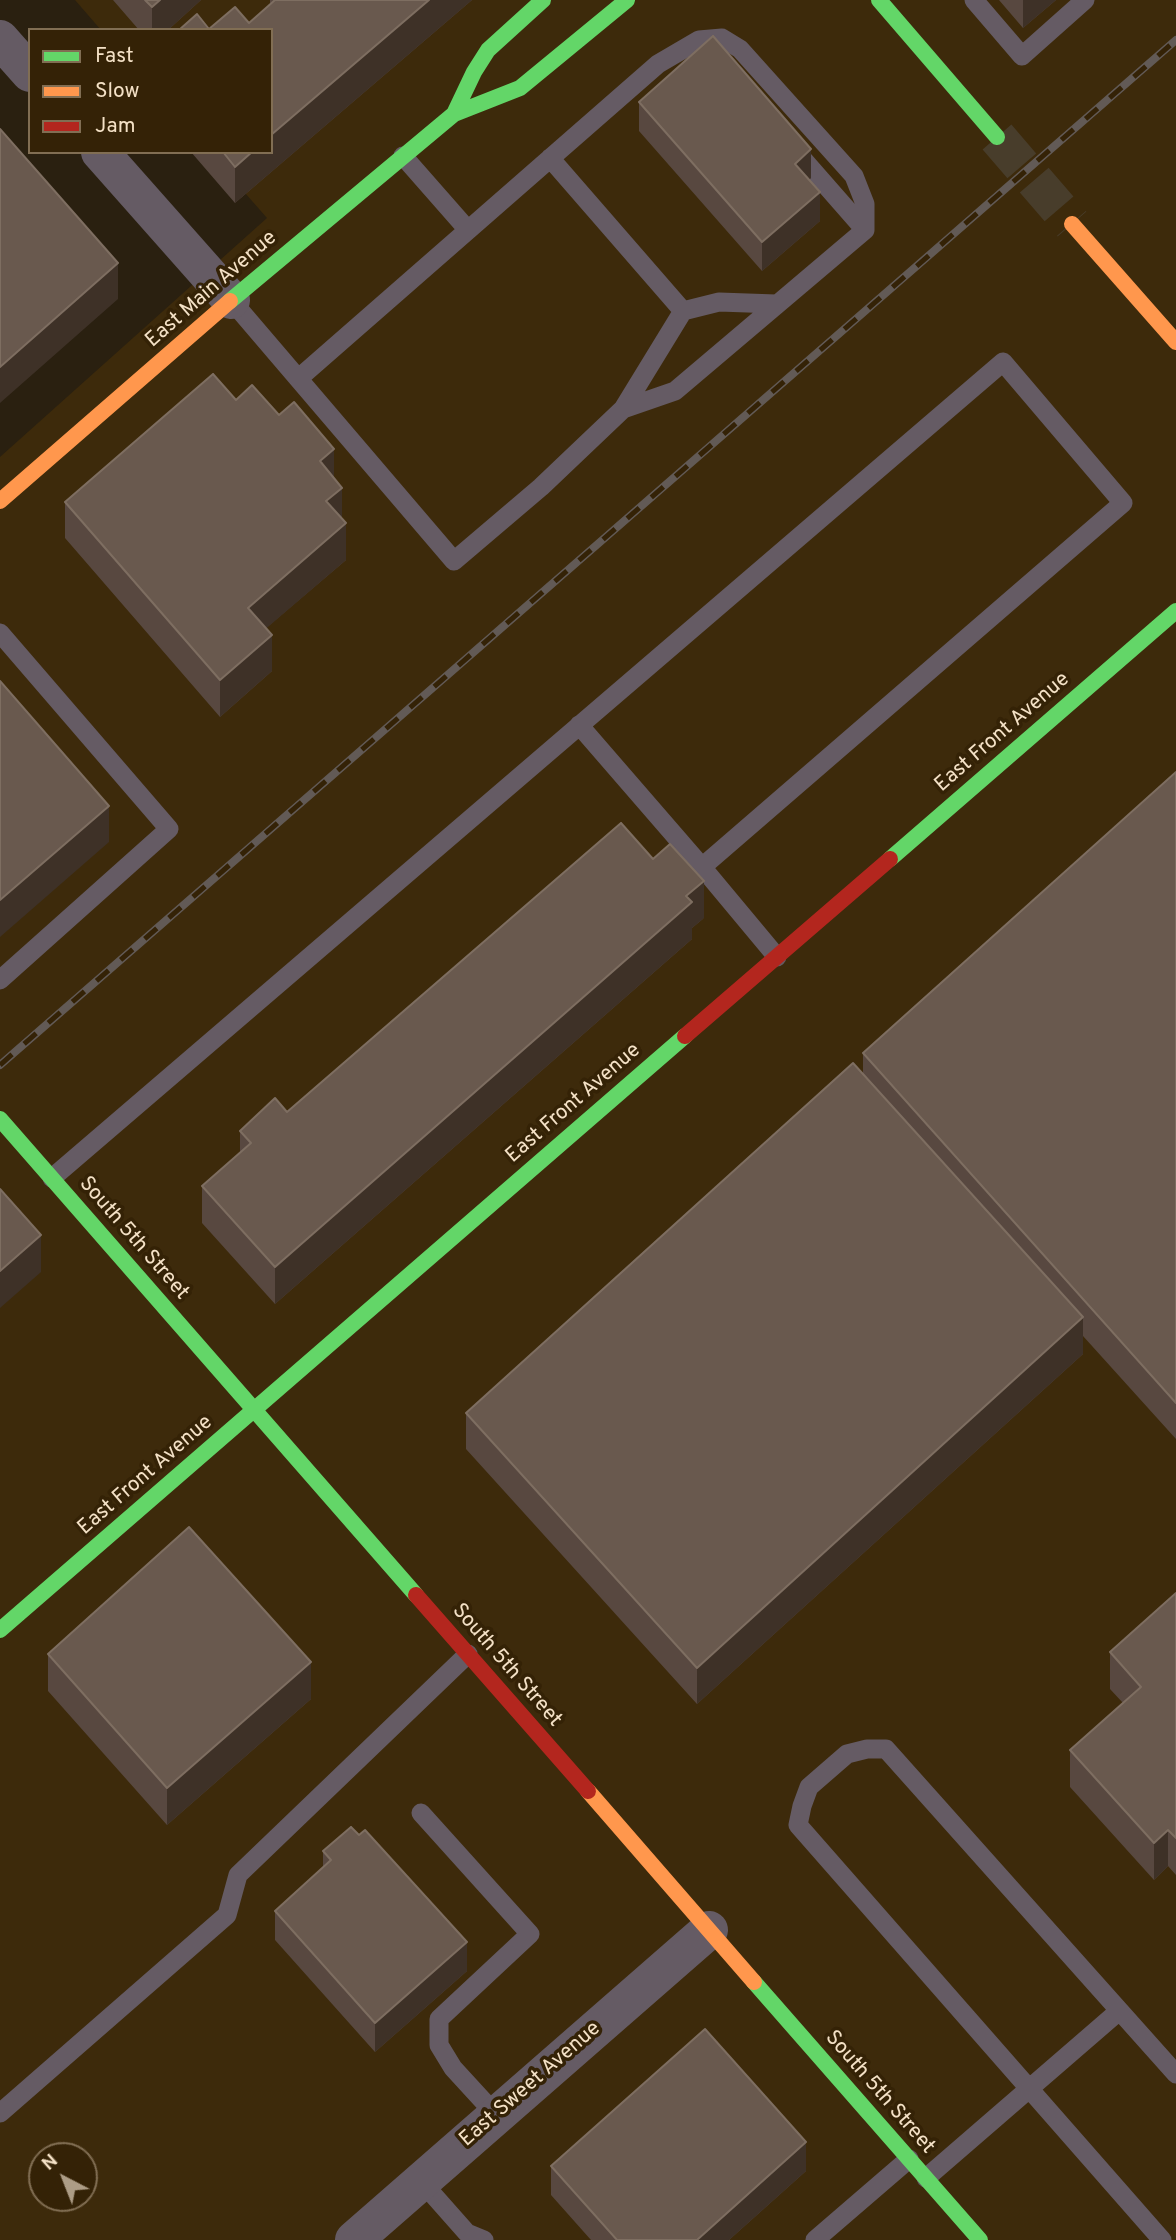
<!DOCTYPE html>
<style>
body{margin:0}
#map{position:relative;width:1176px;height:2240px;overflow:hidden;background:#2a2010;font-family:Overpass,sans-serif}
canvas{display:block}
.legend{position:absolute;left:28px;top:28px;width:245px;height:126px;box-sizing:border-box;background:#342206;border:2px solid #816e53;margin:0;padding:9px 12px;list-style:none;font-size:21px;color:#f4e1c6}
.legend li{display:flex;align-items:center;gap:14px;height:35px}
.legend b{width:35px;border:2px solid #816e53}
.north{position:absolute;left:28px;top:2142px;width:70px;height:70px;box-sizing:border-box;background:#342206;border:2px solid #816e53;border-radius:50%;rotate:318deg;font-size:19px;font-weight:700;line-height:28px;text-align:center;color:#f4e1c6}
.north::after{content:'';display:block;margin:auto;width:24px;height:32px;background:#ad9d86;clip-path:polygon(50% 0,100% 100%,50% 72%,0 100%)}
</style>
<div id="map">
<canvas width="1176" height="2240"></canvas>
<ul class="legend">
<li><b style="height:9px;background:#63d668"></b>Fast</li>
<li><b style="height:9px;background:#ff974d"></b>Slow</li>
<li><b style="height:9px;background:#b3261e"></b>Jam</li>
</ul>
<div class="north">N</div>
</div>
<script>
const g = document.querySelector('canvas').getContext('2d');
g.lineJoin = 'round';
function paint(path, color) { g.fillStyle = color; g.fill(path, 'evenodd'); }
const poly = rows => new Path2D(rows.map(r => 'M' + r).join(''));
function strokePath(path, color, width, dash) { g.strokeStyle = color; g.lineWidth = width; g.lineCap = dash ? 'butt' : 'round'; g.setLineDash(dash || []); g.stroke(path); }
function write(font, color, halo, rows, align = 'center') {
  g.font = font + ' Overpass,sans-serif'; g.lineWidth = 7; g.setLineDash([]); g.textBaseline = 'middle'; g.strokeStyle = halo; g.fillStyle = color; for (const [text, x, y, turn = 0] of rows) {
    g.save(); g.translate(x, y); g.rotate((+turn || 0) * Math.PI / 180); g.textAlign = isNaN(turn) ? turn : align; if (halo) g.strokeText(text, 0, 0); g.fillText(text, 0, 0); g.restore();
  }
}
paint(poly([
 [75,0,1176,0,1176,2240,0,2240,0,457,267,218,209,152,271,152,271,30,101,30],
 [42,2156,84,2156,84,2198,42,2198]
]), '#3d2a0b');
strokePath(poly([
 [997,137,1072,224]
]), '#483d2b', 38, [38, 19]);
strokePath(poly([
 [974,0,1022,56,1085,0],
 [794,149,865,230],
 [403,156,468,230],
 [550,158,683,311],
 [231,300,454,561,541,487,623,409,683,311,719,302,776,304],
 [299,378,658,64,699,40,722,38,740,49,854,176,865,204,865,230,675,391,623,409],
 [0,633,169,829,0,980],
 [579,725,702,867],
 [52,1178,1003,362,1123,503,702,867,777,957],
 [421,1813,530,1934,439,2019,439,2045,453,2068,497,2116],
 [0,2113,227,1915,238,1875,468,1654],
 [926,2178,1119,2011],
 [421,2181,467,2233,484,2240],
 [815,2240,909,2159],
 [1162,2240,798,1825,802,1806,809,1787,847,1754,867,1749,886,1749,1176,2074]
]), '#655b64', 19);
strokePath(poly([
 [0,39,30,73],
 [100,152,231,300],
 [354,2240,709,1930]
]), '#655b64', 38);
strokePath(poly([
 [879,0,997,137],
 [454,114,474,72,488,50,543,0],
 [230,301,454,114,520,88,627,0],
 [890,859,1176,611],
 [0,1119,416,1595],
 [0,1630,685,1036],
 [754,1982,980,2240]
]), '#63d668', 16);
strokePath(poly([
 [1072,224,1176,342],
 [0,501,230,301],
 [588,1791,754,1982]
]), '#ff974d', 16);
strokePath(poly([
 [685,1036,890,859],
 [416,1595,588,1791]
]), '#b3261e', 16);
const rail = poly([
 [0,1065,1176,40]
]);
strokePath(rail, '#625a56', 8);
strokePath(rail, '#342206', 5, [16]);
paint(poly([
 [113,0,201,0,168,30,139,30],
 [270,0,472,0,235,203,191,152,271,152,209,29,249,23,270,4],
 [999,0,1056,0,1023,28],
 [639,102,811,178,809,180,820,221,762,271,639,131],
 [236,400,334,478,342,519,346,560,266,628,272,671,220,717,65,538,65,502],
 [1176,772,1176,1439,1083,1336,1083,1354,697,1704,466,1449,466,1413,863,1074,863,1053],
 [704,918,692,928,692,939,275,1304,202,1223,202,1186,240,1154,240,1131,287,1112],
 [1176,1593,1176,1875,1168,1866,1154,1880,1070,1787,1070,1750,1123,1703,1110,1689,1110,1652],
 [48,1654,311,1699,167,1825,48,1691],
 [323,1851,467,1971,375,2052,275,1940,275,1911,323,1867],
 [551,2166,806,2171,729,2240,591,2240,551,2195]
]), '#584840');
paint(poly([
 [160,0,201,0,168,30,152,30,152,7],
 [429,0,472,0,235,203,235,167,252,152,271,152,271,135],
 [1023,0,1056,0,1023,28],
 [811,149,811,178,795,193,795,164],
 [820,192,820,221,762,271,762,242],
 [118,263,118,299,0,403,0,367],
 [334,449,334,485,320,461],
 [342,488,342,524,326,501],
 [346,523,346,560,248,644,248,608],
 [272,635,272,671,220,717,220,680],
 [109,806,109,842,0,937,0,900],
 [704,881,704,918,692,928,692,939,275,1304,275,1267,686,896],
 [41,1235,41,1272,0,1308,0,1271],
 [1083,1317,1083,1354,697,1704,697,1668],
 [311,1662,311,1699,167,1825,167,1788],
 [1168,1830,1168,1866,1154,1880,1154,1843],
 [467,1942,467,1971,375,2052,375,2023],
 [806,2142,806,2171,729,2240,697,2240]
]), '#3e3127');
const building = poly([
 [145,0,160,0,152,7,145,0],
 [275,0,429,0,271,135,271,30,179,30,197,14,209,29,235,7,249,23,275,0],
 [713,36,811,149,795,164,820,192,762,242,639,102,713,36],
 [0,129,118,263,0,367,0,129],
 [223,152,252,152,235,167,223,152],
 [213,374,236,400,252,385,279,415,294,402,334,449,320,461,342,488,326,501,346,523,248,608,272,635,220,680,65,502,213,374],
 [0,681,109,806,0,900,0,681],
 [1176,772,1176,1403,863,1053,1176,772],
 [621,823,653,859,670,844,704,881,686,896,692,902,275,1267,202,1186,251,1143,240,1131,275,1098,287,1112,621,823],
 [853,1063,1083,1317,697,1668,466,1413,853,1063],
 [0,1189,41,1235,0,1271,0,1189],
 [189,1527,311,1662,167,1788,48,1654,189,1527],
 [1176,1593,1176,1838,1168,1830,1154,1843,1070,1750,1141,1687,1110,1652,1176,1593],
 [351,1827,359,1835,365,1830,467,1942,375,2023,275,1911,331,1860,323,1851,351,1827],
 [705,2029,806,2142,697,2240,617,2240,551,2166,705,2029]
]);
paint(building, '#69594e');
strokePath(building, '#7e6e61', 2);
write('21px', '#f4e1c6', '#342206', [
 ["East Main Avenue",212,290,-41],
 ["East Front Avenue",1003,733,-41],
 ["East Front Avenue",574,1104,-41],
 ["South 5th Street",133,1239,49],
 ["East Front Avenue",146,1476,-41],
 ["South 5th Street",506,1666,49],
 ["East Sweet Avenue",531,2085,-41],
 ["South 5th Street",879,2093,49]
]);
</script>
